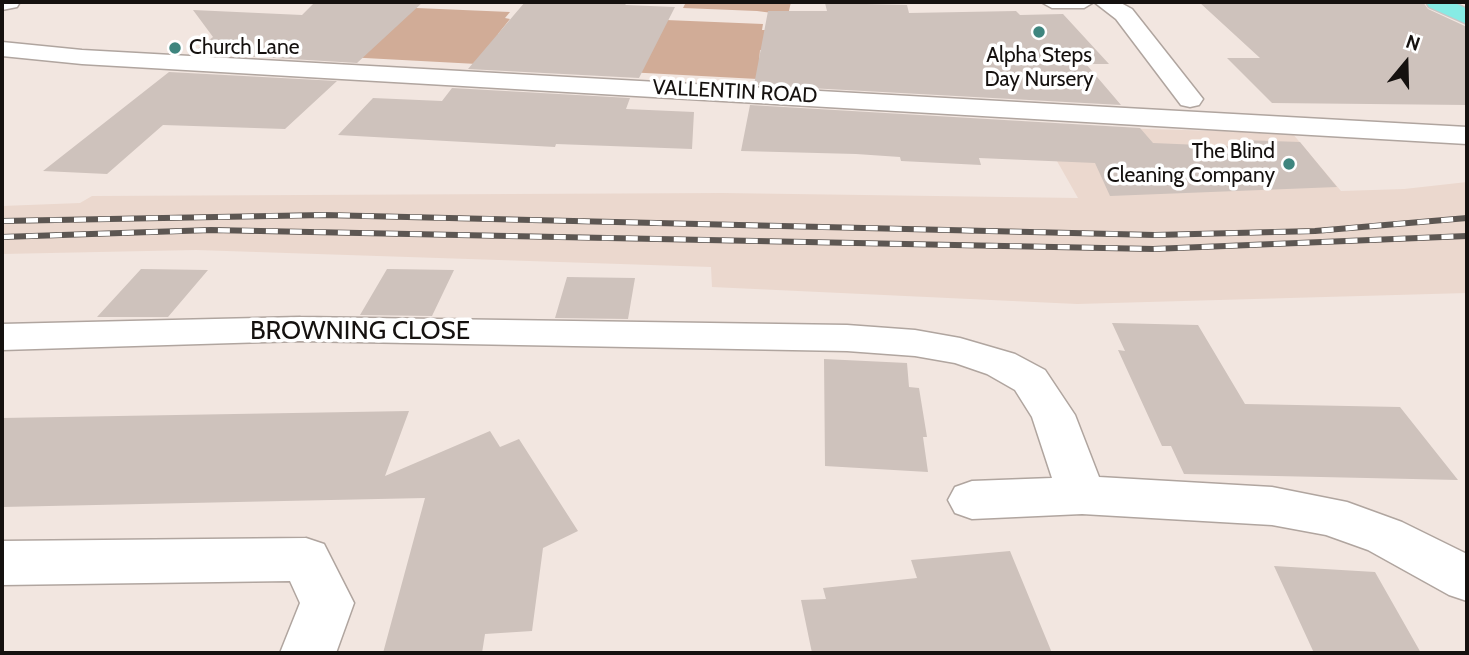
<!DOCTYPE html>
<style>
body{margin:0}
#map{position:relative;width:1469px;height:655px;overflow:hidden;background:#f2e6e0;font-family:Cabin,sans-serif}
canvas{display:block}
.frame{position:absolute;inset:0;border:4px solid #15110f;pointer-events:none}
.north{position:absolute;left:1371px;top:28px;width:70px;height:70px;-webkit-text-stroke:5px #fff;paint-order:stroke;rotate:19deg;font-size:19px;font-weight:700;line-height:28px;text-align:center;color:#15110f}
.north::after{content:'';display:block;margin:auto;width:24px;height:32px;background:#15110f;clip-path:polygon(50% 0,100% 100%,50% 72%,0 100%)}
</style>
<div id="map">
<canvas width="1469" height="655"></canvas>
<div class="frame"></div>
<div class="north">N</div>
</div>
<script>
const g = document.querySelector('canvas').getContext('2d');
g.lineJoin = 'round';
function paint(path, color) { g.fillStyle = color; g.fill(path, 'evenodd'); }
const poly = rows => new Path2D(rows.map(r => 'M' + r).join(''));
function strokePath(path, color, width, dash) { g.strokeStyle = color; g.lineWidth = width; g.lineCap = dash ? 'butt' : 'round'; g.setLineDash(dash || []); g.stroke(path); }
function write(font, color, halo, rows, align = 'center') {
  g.font = font + ' Cabin,sans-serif'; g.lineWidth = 7; g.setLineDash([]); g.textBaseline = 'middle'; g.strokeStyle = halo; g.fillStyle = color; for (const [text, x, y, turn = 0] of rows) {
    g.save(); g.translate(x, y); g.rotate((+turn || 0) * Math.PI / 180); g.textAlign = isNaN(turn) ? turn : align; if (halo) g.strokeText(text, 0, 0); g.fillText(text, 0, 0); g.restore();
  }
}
paint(poly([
 [1037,126,1292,133,1341,191,1404,189,1467,182,1467,293,1077,304,712,287,711,267,196,250,2,254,2,206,80,203,92,196,722,193,1078,198]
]), '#ebd8ce');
paint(poly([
 [365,2,391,2,416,8,510,12,505,18,510,19,498,34,666,20,763,24,762,30,768,30,767,50,760,50,759,62,851,84,290,54],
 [686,2,791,2,788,15,757,11,683,8]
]), '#d1ac97');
paint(poly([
 [315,2,423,2,357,63,192,53,213,37,193,10,302,15],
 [525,2,628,2,625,5,675,7,639,78,468,69],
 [1199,2,1423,2,1428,9,1467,27,1467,105,1272,103,1227,58,1260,58],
 [825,3,907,5,909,13,1016,11,1020,15,1063,14,1109,64,1086,64,1121,105,754,85,768,11,827,11],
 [169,72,337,81,285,129,163,125,107,174,43,171],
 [452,88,630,98,626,109,694,112,692,149,556,144,555,147,338,135,373,98,442,101],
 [750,105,1140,128,1153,143,1247,147,1242,140,1300,142,1337,187,1110,196,1095,163,979,158,981,165,901,161,900,157,856,154,741,151],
 [141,269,208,270,168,317,97,317],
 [387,269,454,270,432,316,360,315],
 [567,277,635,278,628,319,555,318],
 [1112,323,1198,325,1245,404,1400,407,1458,480,1184,474,1171,446,1162,446,1118,350,1125,351],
 [824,359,907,363,909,387,919,388,927,437,923,437,928,472,825,466],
 [409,411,385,476,490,431,500,447,519,439,578,531,543,548,532,631,485,634,482,653,383,653,425,498,2,507,2,418],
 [1010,551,1052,653,812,653,801,600,826,599,823,588,917,578,911,560],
 [1274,566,1375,572,1421,653,1314,653]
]), '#cec2bc');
const minor = poly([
 [2,2,20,2,17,7,2,10,2,2],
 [1041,2,1119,2,1132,9,1203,99,1199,105,1190,107,1181,105,1116,19,1094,2,1084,8,1052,8,1041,2],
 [2,42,82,50,1467,127,1467,144,82,64,2,56,2,42],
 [300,317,847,325,915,330,960,338,1015,354,1045,370,1075,415,1099,477,1272,487,1347,502,1402,522,1467,554,1467,601,1449,595,1368,550,1326,535,1272,525,1082,514,972,519,955,513,948,500,955,487,972,481,1052,478,1032,417,1015,390,987,374,955,363,915,356,847,351,300,341,2,350,2,324,300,317],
 [306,538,324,544,354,603,336,653,280,653,300,603,290,581,2,585,2,541,306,538]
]);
const major = poly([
 [1426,2,1453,2,1467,9,1467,24,1429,7,1426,2]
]);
strokePath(minor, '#b0a59f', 3);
strokePath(major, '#c7c6c5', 3);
paint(minor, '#fff');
paint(major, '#86ebe4');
const rail = poly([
 [2,221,324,215,1155,235,1315,231,1467,218],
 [2,237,211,230,1153,249,1467,236]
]);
strokePath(rail, '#5c5652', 6);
strokePath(rail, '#fff', 4.5, [12]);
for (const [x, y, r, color] of [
 [1039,32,7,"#3e857e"],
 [175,48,7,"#3e857e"],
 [1289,164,7,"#3e857e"]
]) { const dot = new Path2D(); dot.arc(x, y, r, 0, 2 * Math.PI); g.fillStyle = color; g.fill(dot); strokePath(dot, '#fff', 2.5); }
write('21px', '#15110f', '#fff', [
 ["Church Lane",189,48],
 ["Alpha Steps",1039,56,"center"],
 ["Day Nursery",1039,80,"center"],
 ["The Blind",1275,152,"right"],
 ["Cleaning Company",1275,176,"right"]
], 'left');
write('21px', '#15110f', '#fff', [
 ["VALLENTIN ROAD",735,92,3]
]);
write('26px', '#15110f', '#fff', [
 ["BROWNING CLOSE",360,331]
]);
</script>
